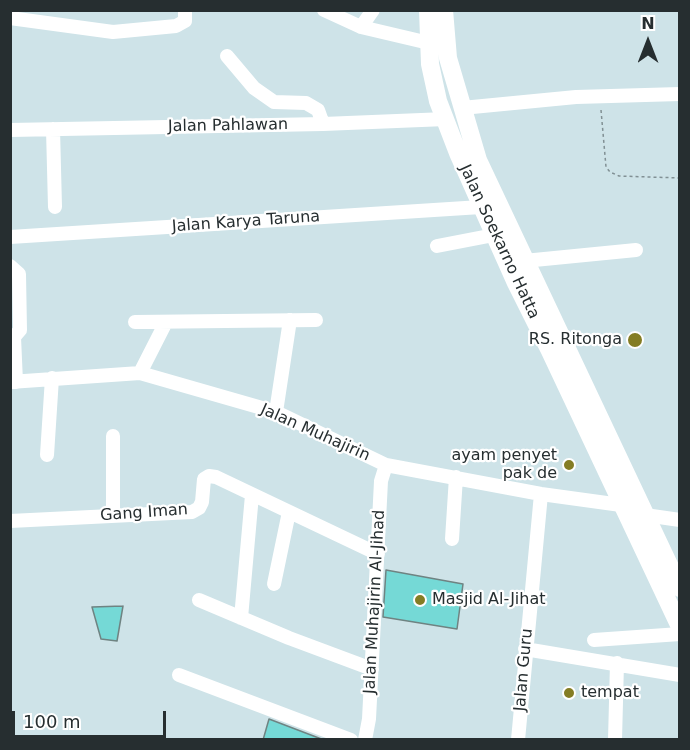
<!DOCTYPE html>
<style>
body{margin:0}
#map{position:relative;width:690px;height:750px;overflow:hidden;background:#cee3e8;font-family:"DejaVu Sans",sans-serif}
canvas{display:block}
.frame{position:absolute;inset:0;border:12px solid #262e30;pointer-events:none}
.north{position:absolute;left:618px;top:12px;width:60px;height:60px;-webkit-text-stroke:4px #fff;paint-order:stroke;rotate:0deg;font-size:16px;font-weight:700;line-height:24px;text-align:center;color:#262e30}
.north::after{content:'';display:block;margin:auto;width:21px;height:27px;background:#262e30;clip-path:polygon(50% 0,100% 100%,50% 72%,0 100%)}
.scale{position:absolute;left:12px;top:711px;width:154px;height:27px;box-sizing:border-box;border:3px solid #262e30;border-top:0;padding-left:8px;font-size:18px;line-height:21px;white-space:nowrap;color:#262e30;-webkit-text-stroke:4px #fff;paint-order:stroke}
</style>
<div id="map">
<canvas width="690" height="750"></canvas>
<div class="frame"></div>
<div class="north">N</div>
<div class="scale">100 m</div>
</div>
<script>
const g = document.querySelector('canvas').getContext('2d');
g.lineJoin = 'round';
function paint(path, color) { g.fillStyle = color; g.fill(path, 'evenodd'); }
const poly = rows => new Path2D(rows.map(r => 'M' + r).join(''));
function strokePath(path, color, width, dash) { g.strokeStyle = color; g.lineWidth = width; g.lineCap = dash ? 'butt' : 'round'; g.setLineDash(dash || []); g.stroke(path); }
function write(font, color, halo, rows, align = 'center') {
  g.font = font + ' "DejaVu Sans",sans-serif'; g.lineWidth = 4.5; g.setLineDash([]); g.textBaseline = 'middle'; g.strokeStyle = halo; g.fillStyle = color; for (const [text, x, y, turn = 0] of rows) {
    g.save(); g.translate(x, y); g.rotate((+turn || 0) * Math.PI / 180); g.textAlign = isNaN(turn) ? turn : align; if (halo) g.strokeText(text, 0, 0); g.fillText(text, 0, 0); g.restore();
  }
}
const building = poly([
 [386,570,463,584,457,629,383,617,386,570],
 [123,606,117,641,101,639,92,607,123,606],
 [269,719,324,740,263,740,269,719]
]);
paint(building, '#75d9d6');
strokePath(building, '#6f8382', 1.5);
strokePath(poly([
 [601,110,606,167,610,172,619,176,680,178]
]), '#819094', 1.5, [3, 3]);
strokePath(poly([
 [324,10,361,27,429,43],
 [10,18,113,32,176,26,185,21,185,10],
 [361,27,373,10],
 [227,56,254,88,274,102,306,103,318,110,323,124],
 [462,108,576,97,680,94],
 [53,129,55,207],
 [10,130,323,124,446,119],
 [10,237,481,207],
 [437,246,494,235],
 [524,261,636,250],
 [10,266,19,274,20,330,14,337,16,382],
 [135,322,316,320],
 [140,373,166,322],
 [10,382,140,373,276,412,386,465,541,494,621,505],
 [276,412,290,320],
 [47,455,52,378],
 [113,515,113,436],
 [645,515,680,520],
 [10,521,192,512,199,508,202,502,204,479,209,476,216,477,378,554],
 [452,539,456,477],
 [274,584,289,512],
 [199,600,289,638,372,669],
 [241,618,252,495],
 [594,640,680,634],
 [525,649,680,675],
 [179,675,351,740],
 [365,740,369,719,381,481,386,465],
 [518,740,541,494],
 [615,740,617,663]
]), '#fff', 14);
strokePath(poly([
 [428,10,430,64,438,101,458,153,516,283,549,349,680,627],
 [444,10,448,58,478,160,680,588]
]), '#fff', 18);
for (const [x, y, r, color] of [
 [635,340,8,"#847d24"],
 [569,465,6,"#847d24"],
 [420,600,6,"#847d24"],
 [569,693,6,"#847d24"]
]) { const dot = new Path2D(); dot.arc(x, y, r, 0, 2 * Math.PI); g.fillStyle = color; g.fill(dot); strokePath(dot, '#fff', 2); }
write('16px', '#262e30', '#fff', [
 ["Jalan Pahlawan",228,126,-1],
 ["Jalan Karya Taruna",246,222,-4],
 ["Jalan Soekarno Hatta",499,242,65],
 ["Jalan Muhajirin",315,433,24],
 ["Gang Iman",144,513,-4],
 ["Jalan Muhajirin Al-Jihad",375,602,-87],
 ["Jalan Guru",524,670,-85]
]);
write('16px', '#262e30', '#fff', [
 ["RS. Ritonga",622,340],
 ["ayam penyet",557,456],
 ["pak de",557,474],
 ["Masjid Al-Jihat",432,600,"left"],
 ["tempat",581,693,"left"]
], 'right');
</script>
